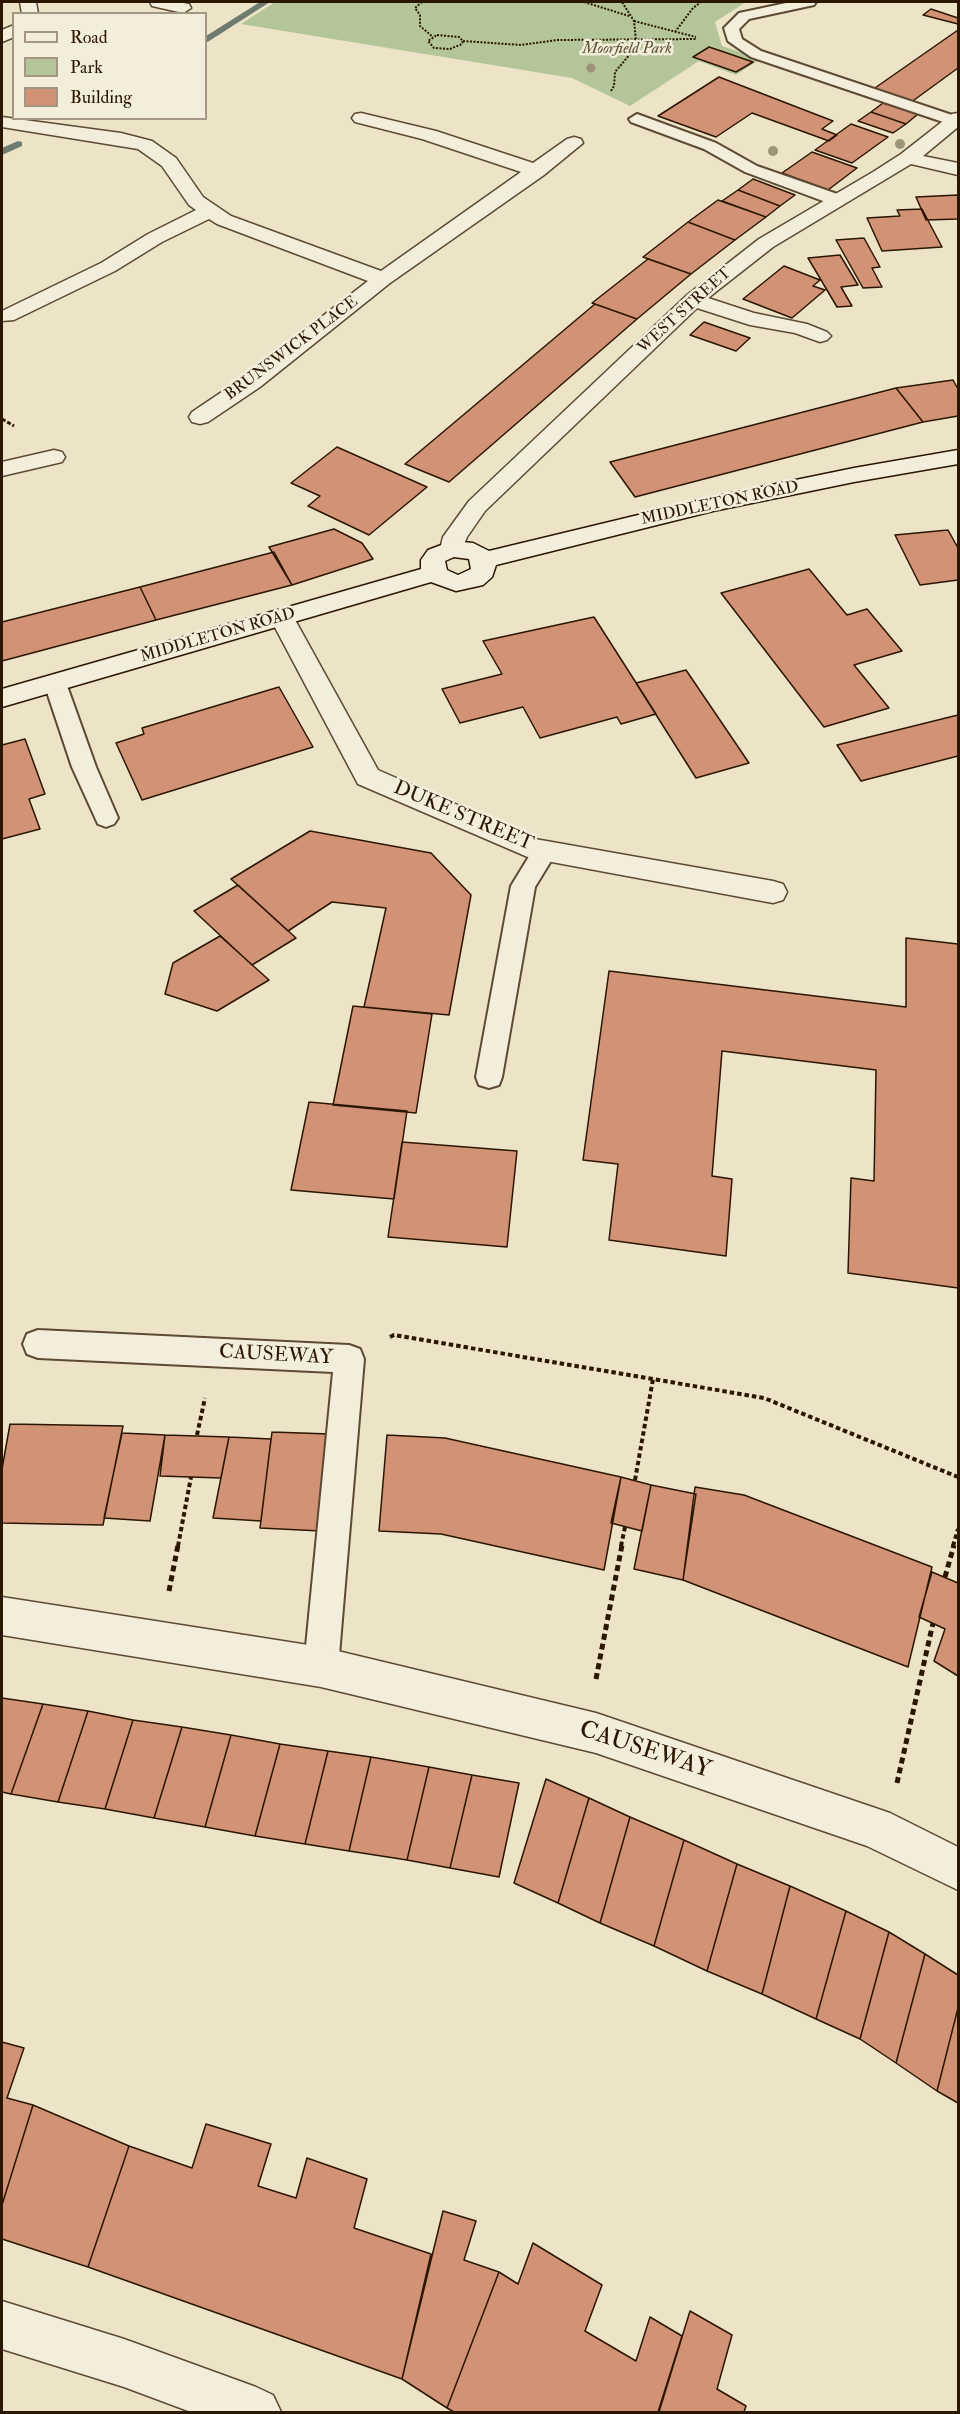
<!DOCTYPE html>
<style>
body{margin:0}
#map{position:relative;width:960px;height:2414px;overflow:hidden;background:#ede4c8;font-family:"IM FELL Double Pica",serif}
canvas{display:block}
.frame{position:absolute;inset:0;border:3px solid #2b1600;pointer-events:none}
.legend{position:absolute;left:12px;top:12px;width:195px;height:108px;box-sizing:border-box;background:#f3eddb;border:2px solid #a39783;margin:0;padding:8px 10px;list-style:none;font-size:18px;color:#2b1600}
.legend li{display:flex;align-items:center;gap:12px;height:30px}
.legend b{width:30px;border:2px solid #a39783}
</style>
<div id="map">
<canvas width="960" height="2414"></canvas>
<div class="frame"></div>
<ul class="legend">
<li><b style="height:8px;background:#f3eddb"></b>Road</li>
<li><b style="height:16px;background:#b4c599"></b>Park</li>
<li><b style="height:16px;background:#d29276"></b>Building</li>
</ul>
</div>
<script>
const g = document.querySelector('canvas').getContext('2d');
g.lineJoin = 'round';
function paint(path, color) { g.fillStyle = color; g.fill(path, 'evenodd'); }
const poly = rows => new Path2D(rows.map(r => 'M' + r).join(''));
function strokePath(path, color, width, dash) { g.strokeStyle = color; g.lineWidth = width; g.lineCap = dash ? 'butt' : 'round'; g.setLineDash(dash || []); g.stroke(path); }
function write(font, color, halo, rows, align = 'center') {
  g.font = font + ' "IM FELL Double Pica",serif'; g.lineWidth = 5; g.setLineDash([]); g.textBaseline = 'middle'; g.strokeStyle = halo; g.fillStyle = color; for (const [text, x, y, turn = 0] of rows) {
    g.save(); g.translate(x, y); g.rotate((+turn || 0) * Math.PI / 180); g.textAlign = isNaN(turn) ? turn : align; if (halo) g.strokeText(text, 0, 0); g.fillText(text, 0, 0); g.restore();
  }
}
paint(poly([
 [275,2,746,2,715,22,722,46,761,59,736,75,699,61,630,106,572,78,241,24]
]), '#b4c599');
paint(poly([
 [260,2,270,2,206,43,206,36,260,2],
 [18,141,22,142,22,146,2,155,2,148,18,141]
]), '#6e7b70');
const building = poly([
 [931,9,958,18,958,24,923,15,931,9],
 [958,30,958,68,910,103,872,90,958,30],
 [709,47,724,52,753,62,736,72,693,57,709,47],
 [719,77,833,121,822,129,837,135,829,141,752,113,716,137,658,116,719,77],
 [883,103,918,114,906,124,871,112,883,103],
 [871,112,906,124,893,133,858,121,871,112],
 [851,124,888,137,852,163,815,150,851,124],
 [812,152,857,168,828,190,782,173,812,152],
 [753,179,795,195,780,206,738,190,753,179],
 [738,190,780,206,766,217,722,201,738,190],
 [958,195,958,219,926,220,916,197,958,195],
 [718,200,766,217,735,240,688,222,718,200],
 [922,209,942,247,882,251,867,218,900,216,897,210,922,209],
 [688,222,735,240,691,274,643,257,688,222],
 [864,238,880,267,872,268,882,287,863,288,836,240,864,238],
 [840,255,858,285,841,287,852,306,837,307,808,258,840,255],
 [648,259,691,274,637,319,592,303,648,259],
 [784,266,820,280,813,286,825,290,792,318,743,299,784,266],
 [595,304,637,319,449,482,405,464,595,304],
 [704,322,750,338,736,351,690,335,704,322],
 [953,380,958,389,958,416,923,422,896,388,953,380],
 [896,388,923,422,635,497,610,462,896,388],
 [337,447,427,487,369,535,308,506,320,496,291,483,337,447],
 [334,529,362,543,373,559,292,585,269,547,334,529],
 [948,530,958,548,958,580,920,585,895,535,948,530],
 [274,552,292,585,156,620,140,587,274,552],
 [809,569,847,615,867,609,902,651,854,665,889,708,824,727,721,593,809,569],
 [140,587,156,620,2,661,2,622,140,587],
 [594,617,656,714,621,724,617,717,540,738,523,707,460,723,442,689,502,674,483,641,594,617],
 [686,670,749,763,696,778,636,683,686,670],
 [279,687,313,747,142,800,116,743,144,734,142,728,279,687],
 [958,715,958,756,861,781,837,745,958,715],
 [25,739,45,794,29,799,40,829,2,839,2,745,25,739],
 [310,831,431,853,471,895,449,1015,364,1007,386,908,332,902,288,931,231,879,310,831],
 [238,885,296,938,252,965,194,911,238,885],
 [220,936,269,980,217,1011,165,994,173,963,220,936],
 [906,938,958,944,958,1288,848,1273,851,1178,874,1181,876,1070,722,1051,712,1176,732,1179,726,1256,609,1240,618,1164,583,1160,609,971,906,1007,906,938],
 [353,1006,432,1014,416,1113,333,1105,353,1006],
 [309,1102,407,1111,394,1199,291,1190,309,1102],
 [402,1142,517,1151,507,1247,388,1237,402,1142],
 [10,1424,123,1426,103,1525,2,1523,2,1469,10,1424],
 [272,1432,330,1434,321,1531,260,1528,272,1432],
 [122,1433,165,1435,150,1521,104,1518,122,1433],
 [165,1435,229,1437,221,1478,160,1476,165,1435],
 [387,1435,445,1438,621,1477,604,1570,441,1534,379,1531,387,1435],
 [229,1437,271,1439,261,1521,213,1518,229,1437],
 [621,1477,651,1485,642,1531,611,1523,621,1477],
 [651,1485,696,1494,683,1580,634,1569,651,1485],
 [695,1487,744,1495,932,1567,908,1667,683,1580,695,1487],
 [932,1572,958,1583,958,1676,934,1661,945,1629,919,1617,932,1572],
 [2,1698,43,1704,11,1794,2,1792,2,1698],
 [43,1704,88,1711,58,1802,11,1794,43,1704],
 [88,1711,133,1720,105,1809,58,1802,88,1711],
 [133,1720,182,1727,154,1818,105,1809,133,1720],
 [182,1727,231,1735,205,1827,154,1818,182,1727],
 [231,1735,280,1744,255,1836,205,1827,231,1735],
 [280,1744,328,1751,305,1844,255,1836,280,1744],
 [328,1751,371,1757,349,1851,305,1844,328,1751],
 [371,1757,429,1767,407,1860,349,1851,371,1757],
 [429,1767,472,1775,450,1868,407,1860,429,1767],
 [472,1775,519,1783,499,1877,450,1868,472,1775],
 [546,1779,589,1798,558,1903,514,1883,546,1779],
 [589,1798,630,1817,600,1923,558,1903,589,1798],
 [630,1817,684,1840,654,1946,600,1923,630,1817],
 [684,1840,737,1864,707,1971,654,1946,684,1840],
 [737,1864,790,1886,762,1994,707,1971,737,1864],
 [790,1886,846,1911,816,2019,762,1994,790,1886],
 [846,1911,889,1932,860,2039,816,2019,846,1911],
 [889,1932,925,1954,896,2063,860,2039,889,1932],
 [925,1954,958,1975,958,2008,937,2091,896,2063,925,1954],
 [958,2008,958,2103,937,2091,958,2008],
 [2,2042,24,2048,7,2098,33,2105,2,2205,2,2042],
 [33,2105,129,2146,88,2267,2,2239,2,2205,33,2105],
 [206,2124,271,2144,258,2186,296,2198,307,2158,367,2179,354,2228,431,2254,402,2379,88,2267,129,2146,192,2168,206,2124],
 [443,2211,476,2221,464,2260,499,2272,447,2408,402,2379,443,2211],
 [533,2243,602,2285,585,2331,636,2361,650,2317,682,2336,658,2412,454,2412,447,2408,499,2272,518,2284,533,2243],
 [690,2311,732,2335,717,2389,746,2406,744,2412,659,2412,690,2311]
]);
paint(building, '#d29276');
strokePath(building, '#2b1600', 1.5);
const lane = poly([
 [791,2,816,2,814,5,749,19,739,29,742,39,761,51,958,117,958,125,949,124,751,57,728,41,724,28,739,13,791,2],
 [637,114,716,143,757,166,843,196,845,200,837,205,831,204,745,172,704,149,631,122,629,119,637,114],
 [55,675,63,678,66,683,96,767,118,818,114,824,106,827,98,824,72,767,44,683,47,678,55,675],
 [545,842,554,845,557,851,535,887,502,1077,499,1085,489,1088,479,1085,476,1077,511,886,536,845,545,842],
 [38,1330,349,1345,360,1349,364,1359,338,1667,333,1679,321,1684,309,1679,304,1667,333,1372,38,1358,27,1354,23,1344,27,1334,38,1330]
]);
const street = poly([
 [20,2,36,2,38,14,22,14,20,2],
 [150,2,177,2,189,4,191,8,183,13,152,6,150,2],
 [14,25,14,37,2,42,2,30,14,25],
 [361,113,436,131,533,163,567,139,574,137,581,139,583,143,544,175,390,283,260,387,208,422,200,424,192,422,189,417,192,412,244,377,368,281,217,224,209,219,162,242,115,271,14,320,2,321,2,311,101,263,148,234,196,210,189,205,162,166,138,149,2,127,2,117,121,133,152,141,176,158,203,197,231,216,381,271,521,172,422,139,355,122,352,118,355,114,361,113],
 [958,113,958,127,923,156,958,163,958,175,911,164,773,247,708,298,754,313,807,324,827,332,831,336,827,340,820,342,795,333,750,325,697,308,485,511,467,537,460,554,452,557,444,554,440,549,443,537,469,501,686,296,759,239,873,172,901,154,952,114,958,113],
 [54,450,62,452,65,457,62,462,2,476,2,462,54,450],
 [282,610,291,612,294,618,378,770,535,839,773,881,783,884,787,892,783,900,773,903,530,858,358,784,270,618,273,612,282,610],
 [2,1597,321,1647,596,1713,890,1813,958,1847,958,1890,867,1846,596,1753,321,1687,2,1635,2,1597],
 [2,2301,124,2339,256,2387,273,2395,281,2412,191,2412,124,2387,2,2349,2,2301]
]);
const secondary = poly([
 [958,450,958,464,854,482,713,511,496,565,492,577,483,585,456,591,431,582,2,707,2,689,421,569,421,560,428,550,452,541,473,543,489,551,713,497,854,468,958,450],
 [454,557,469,559,471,569,458,575,447,570,445,561,454,557]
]);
strokePath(lane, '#5c4a32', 4);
strokePath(street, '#5c4a32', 3);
strokePath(secondary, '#2b1600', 3);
strokePath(poly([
 [422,2,415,8,420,15,420,26,433,37],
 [584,2,629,16],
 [634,21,696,37],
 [675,32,693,8,701,2],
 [437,35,459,37,463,41,462,44,450,49,434,48,428,41,437,35],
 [463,41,521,45,557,40,696,39],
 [611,91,614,86,615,72,631,53,636,41,634,21,622,2]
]), '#2b1600', 2, [2, 1.5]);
strokePath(poly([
 [2,419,14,426]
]), '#2b1600', 3, [4, 2]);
strokePath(poly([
 [390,1337,394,1335,764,1398,958,1477],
 [197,1435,205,1398],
 [635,1480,653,1379],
 [178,1546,191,1477],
 [621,1546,625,1527],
 [953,1546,958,1529]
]), '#2b1600', 4, [4.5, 3]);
strokePath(poly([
 [945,1577,954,1545],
 [169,1591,178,1545],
 [596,1679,622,1545],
 [897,1783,933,1623]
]), '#2b1600', 5, [6, 4]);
paint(lane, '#f3eddb');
paint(street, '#f3eddb');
paint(secondary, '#f3eddb');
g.fillStyle = '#9d9478';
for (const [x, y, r] of [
 [591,68,4.5],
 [900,144,5],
 [773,151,5]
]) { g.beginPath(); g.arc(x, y, r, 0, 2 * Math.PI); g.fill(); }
write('italic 16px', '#5b5336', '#f3eddb', [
 ["Moorfield Park",627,50]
]);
write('16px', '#2b1600', '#f3eddb', [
 ["WEST STREET",685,311,-42],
 ["BRUNSWICK PLACE",292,349,-37],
 ["MIDDLETON ROAD",720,504,-12],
 ["MIDDLETON ROAD",218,636,-16]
]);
write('20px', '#2b1600', '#f3eddb', [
 ["DUKE STREET",463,817,23],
 ["CAUSEWAY",276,1356,3]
]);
write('24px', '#2b1600', '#f3eddb', [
 ["CAUSEWAY",645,1751,18]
]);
</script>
